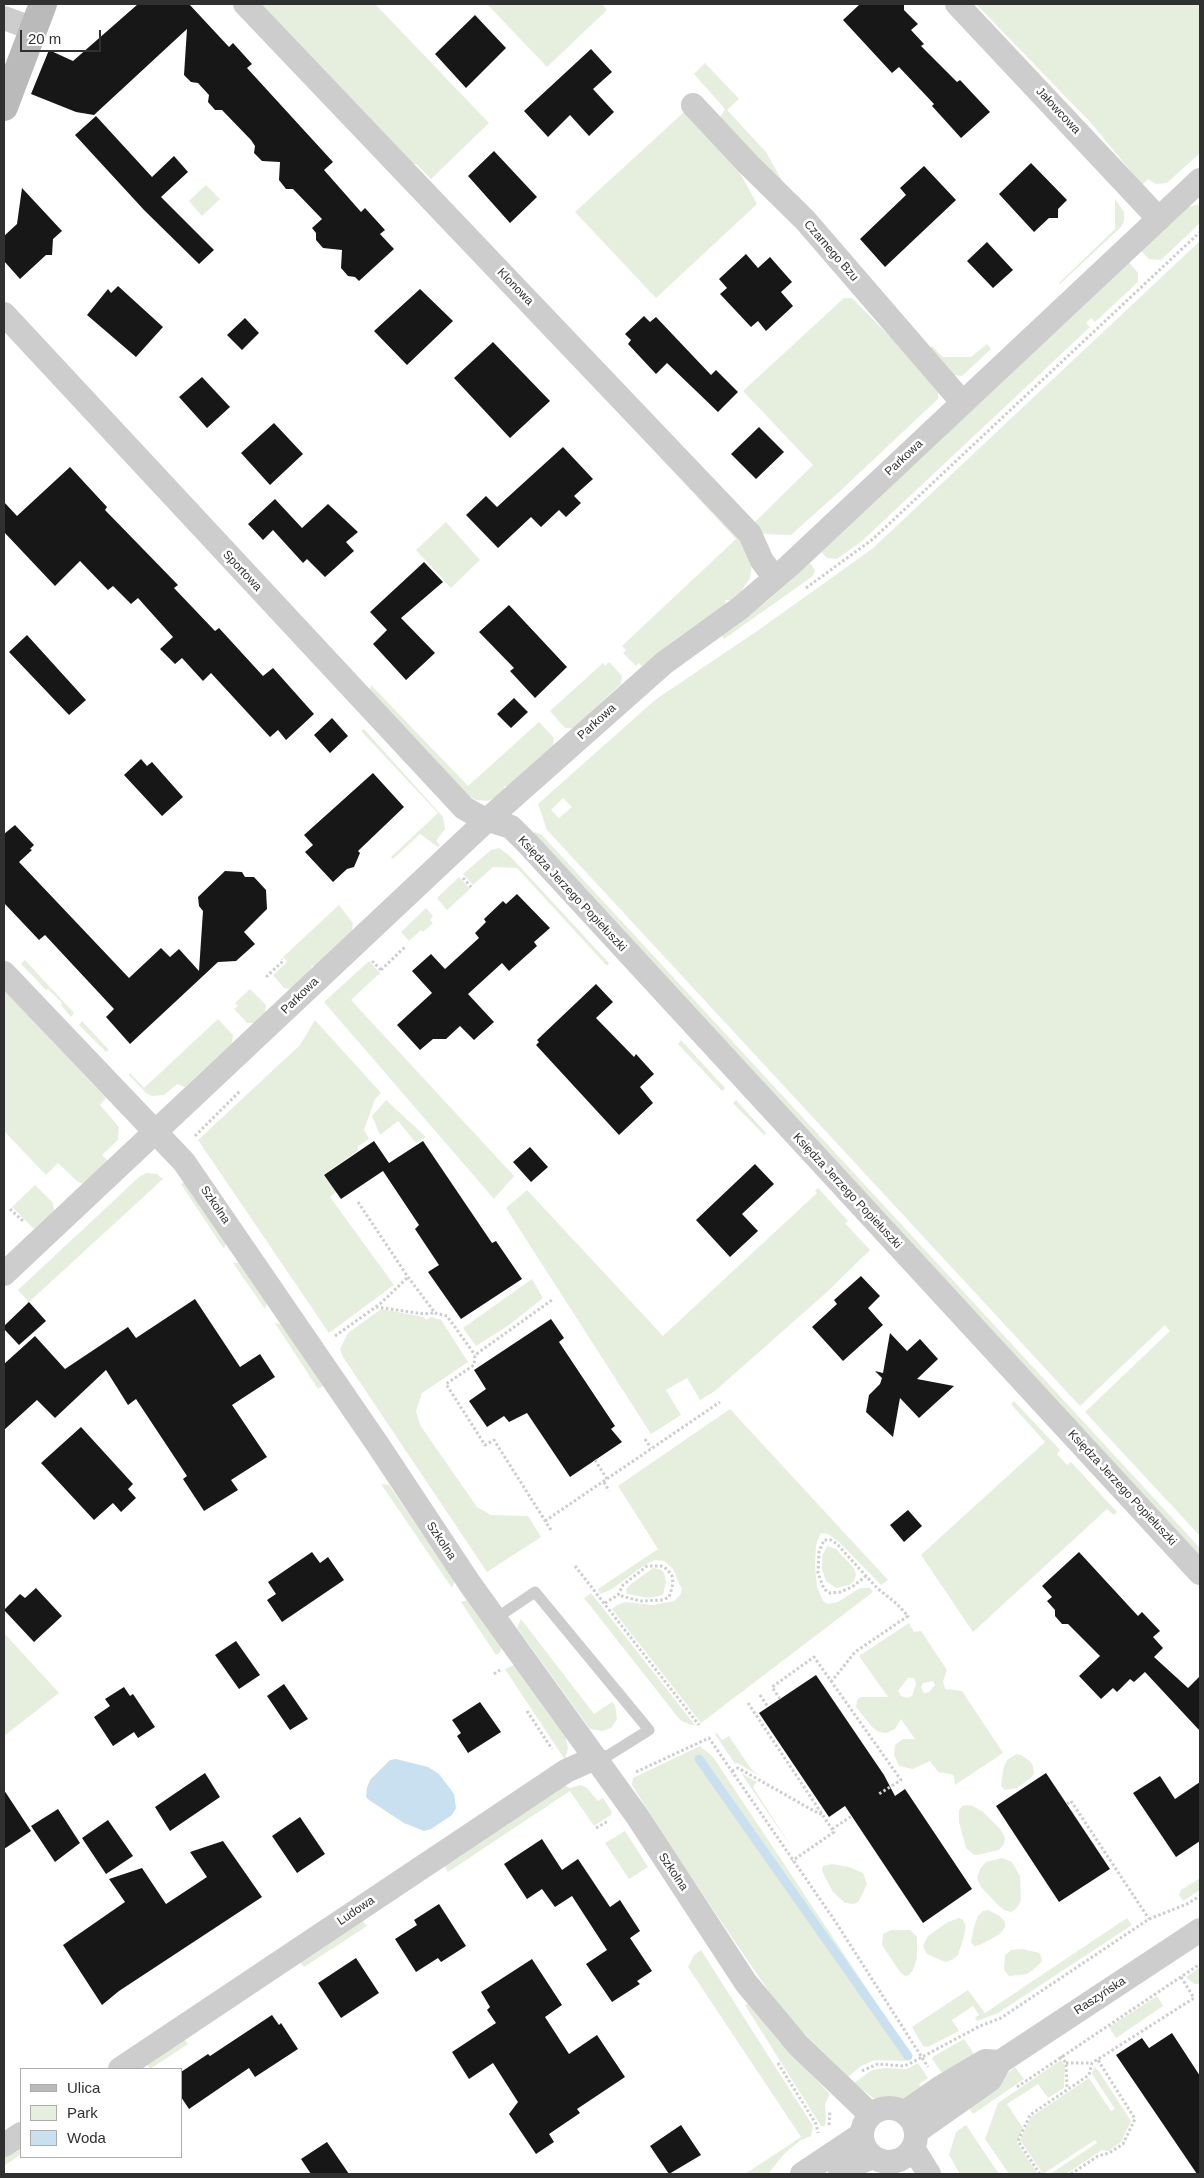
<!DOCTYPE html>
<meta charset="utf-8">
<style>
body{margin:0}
#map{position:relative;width:1204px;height:2178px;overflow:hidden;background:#fff;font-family:Arial,sans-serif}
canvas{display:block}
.frame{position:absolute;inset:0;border:5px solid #303030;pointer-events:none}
.legend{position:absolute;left:20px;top:2068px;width:162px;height:90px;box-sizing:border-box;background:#fff;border:1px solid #acacac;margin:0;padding:6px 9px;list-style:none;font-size:15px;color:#303030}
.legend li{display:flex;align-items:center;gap:10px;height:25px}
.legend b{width:25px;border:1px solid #acacac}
.scale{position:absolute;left:20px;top:30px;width:81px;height:22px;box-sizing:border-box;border:2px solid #303030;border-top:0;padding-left:6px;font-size:15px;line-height:18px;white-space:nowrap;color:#303030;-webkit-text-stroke:4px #fff;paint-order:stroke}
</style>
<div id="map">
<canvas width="1204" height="2178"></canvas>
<div class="frame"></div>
<ul class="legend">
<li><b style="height:6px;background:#bababa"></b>Ulica</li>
<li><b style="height:14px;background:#e6efdd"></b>Park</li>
<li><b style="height:14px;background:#c8e0f0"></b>Woda</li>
</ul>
<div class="scale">20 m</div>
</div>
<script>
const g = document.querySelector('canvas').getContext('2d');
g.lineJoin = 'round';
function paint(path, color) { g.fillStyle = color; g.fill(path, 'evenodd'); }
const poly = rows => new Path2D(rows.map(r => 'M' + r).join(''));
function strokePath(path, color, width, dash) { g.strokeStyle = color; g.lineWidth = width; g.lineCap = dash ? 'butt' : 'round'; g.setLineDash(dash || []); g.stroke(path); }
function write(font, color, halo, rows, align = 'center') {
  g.font = font + ' Arial,sans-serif'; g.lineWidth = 5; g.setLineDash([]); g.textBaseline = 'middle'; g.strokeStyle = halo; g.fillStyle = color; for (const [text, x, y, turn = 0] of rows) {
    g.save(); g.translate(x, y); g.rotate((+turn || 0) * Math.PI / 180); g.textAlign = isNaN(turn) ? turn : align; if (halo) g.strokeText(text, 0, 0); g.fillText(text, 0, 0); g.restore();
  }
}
paint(poly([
 [258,4,375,4,489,123,431,179,416,164,411,164],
 [487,4,602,4,607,10,547,67],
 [976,4,1200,4,1200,153,1167,183,1156,184,1148,179,1142,185,1091,123],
 [705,63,739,99,727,110,766,152,785,186,718,121,725,109,694,74],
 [684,112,740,173,757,204,656,298,575,212],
 [206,185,220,199,202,216,189,201],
 [1115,199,1124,212,1124,221,1121,227,1060,284,1059,283,1115,229],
 [1200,204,1200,223,1161,260,1149,259,1141,251,1188,207],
 [1200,241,1200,1536,1085,1412,1170,1331,1165,1325,1080,1406,547,830,538,804,655,700,760,629,872,549],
 [563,798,572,807,559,818,551,810],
 [1129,262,1138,273,1138,282,1095,322,1091,318,1086,323,1090,327,862,541,837,559,827,558,821,552],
 [844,298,852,298,913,360,938,392,938,399,839,492,791,535,763,534,754,523,813,465,743,391],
 [987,344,991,349,962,376,954,375,928,349,932,346,943,357,971,357],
 [592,384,740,535,752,563,750,578,740,593,732,600,726,600,725,605,674,641,642,666,639,663,636,666,623,653,626,650,622,646,736,539],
 [446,522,480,560,451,588,416,550],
 [810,563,815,570,813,576,724,639,722,636,766,602],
 [609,662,622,676,621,684,573,728,565,728,550,711,603,663,605,666],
 [371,685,468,786,539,722,554,738,553,746,508,788,505,786,504,787,505,789,494,798,488,801,476,800,465,794,370,690],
 [364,729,443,817,445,829,436,841,440,845,438,847,420,834,393,859,391,857,438,813,361,731],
 [535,832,542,835,1200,1548,1200,1556,533,835],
 [499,848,510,856,609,963,607,966,517,868,493,867,473,885,463,874,491,850],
 [459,877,470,889,447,910,437,898],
 [339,905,353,923,352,931,314,967,311,965,312,969,291,989,284,988,273,975,287,962,283,957],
 [426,908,433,916,430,920,433,923,423,932,421,930,409,941,401,932],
 [25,960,74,1013,71,1017,61,1005,62,1003,48,989,46,990,21,964],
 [369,961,380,973,351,1000,514,1176,494,1199,324,1002],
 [250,989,266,1005,265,1013,254,1023,247,1023,234,1009,238,1006,235,1003],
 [4,990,106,1098,100,1105,119,1127,118,1140,102,1155,108,1161,84,1184,78,1182,58,1163,46,1175,4,1131],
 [218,1019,233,1035,232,1043,185,1087,177,1084,164,1095,152,1096,146,1093,129,1075,130,1073,144,1088],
 [315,1020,381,1093,375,1099,364,1130,369,1139,357,1147,359,1150,323,1175,336,1192,330,1197,394,1285,329,1333,198,1140,300,1045],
 [82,1021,109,1050,106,1052,79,1025],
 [681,1040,725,1088,722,1091,678,1044],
 [386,1100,426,1137,416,1143,398,1121,380,1135,372,1116],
 [736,1100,766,1133,764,1135,733,1103],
 [146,1173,157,1174,163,1179,29,1302,18,1290,139,1177],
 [184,1182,227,1242,224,1249,181,1184],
 [35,1185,53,1203,54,1211,34,1229,12,1207],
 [818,1188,848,1221,845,1223,870,1250,827,1292,715,1391,700,1400,687,1378,666,1390,681,1415,651,1434,506,1208,527,1190,663,1336,817,1193,815,1191],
 [233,1263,240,1263,267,1303,265,1309],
 [532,1279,543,1298,509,1325,476,1346,463,1328],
 [381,1309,424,1317,426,1320,431,1317,441,1320,468,1362,422,1393,416,1411,420,1425,477,1507,491,1515,528,1516,541,1537,487,1572,343,1357,340,1349,348,1333],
 [275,1323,282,1324,323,1386,318,1389],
 [1014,1401,1060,1450,1057,1454,1067,1465,1071,1462,1117,1512,1114,1515,1107,1509,973,1632,921,1555,1045,1442,1011,1404],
 [730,1409,888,1580,881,1585,839,1542,828,1534,821,1533,816,1545,815,1566,817,1587,823,1601,828,1604,838,1602,860,1588,870,1588,873,1592,701,1723,612,1609,617,1605,625,1602,653,1605,674,1601,680,1595,682,1590,673,1569,664,1561,655,1560,646,1564,612,1589,600,1594,598,1589,658,1549,618,1486],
 [381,1484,389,1485,439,1558,455,1581,452,1588],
 [827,1546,836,1549,854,1568,856,1575,854,1581,849,1585,836,1588,826,1581,822,1569,822,1556],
 [653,1568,662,1570,664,1573,666,1582,663,1595,649,1598,627,1594,626,1589,631,1584],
 [591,1593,695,1725,691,1725,680,1720,584,1598],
 [467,1600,502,1647,500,1652,496,1655,461,1602],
 [521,1619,594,1714,612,1702,615,1705,617,1719,611,1728,603,1731,590,1729,517,1628],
 [909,1623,914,1632,921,1631,947,1670,943,1681,945,1689,962,1691,1003,1753,955,1785,954,1776,951,1774,938,1772,930,1761,913,1769,899,1766,894,1755,895,1745,903,1739,915,1739,901,1719,895,1729,886,1733,879,1732,872,1727,856,1707,857,1700,861,1697,888,1697,859,1656],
 [908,1678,914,1678,916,1684,912,1696,907,1698,901,1696,898,1691],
 [933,1681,935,1685,929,1692,924,1693,921,1687,923,1683],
 [4,1633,59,1693,4,1736],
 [514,1665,566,1738,568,1748,565,1760,505,1669],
 [717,1733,722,1740,729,1736,751,1769,760,1776,737,1763,735,1764,715,1734],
 [700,1746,713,1757,911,2055,905,2061,875,2060,861,2066,848,2077,802,2031,772,1996,673,1851,632,1785,633,1778],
 [1016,1754,1021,1755,1030,1761,1033,1766,1034,1773,1031,1778,1017,1788,1005,1790,1001,1786,1003,1770,1007,1760],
 [741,1773,757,1782,753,1787,794,1851],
 [562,1784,570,1788,581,1785,587,1788,598,1801,603,1798,612,1812,611,1815,594,1826,570,1791,448,1872,444,1865],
 [966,1805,973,1806,983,1812,1000,1829,1005,1837,1004,1844,999,1850,977,1855,974,1855,966,1848,959,1822,959,1810,962,1806],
 [625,1831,648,1867,629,1879,605,1843],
 [1002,1858,1012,1862,1020,1876,1021,1900,1017,1908,1011,1912,1004,1910,998,1905,981,1887,977,1878,980,1869,986,1862],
 [832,1864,849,1867,863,1873,867,1884,859,1901,854,1904,845,1903,833,1892,822,1871,823,1866],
 [1200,1878,1200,1890,1183,1901,1179,1895,1181,1890],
 [983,1911,988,1910,1000,1916,1005,1922,1005,1927,1000,1934,980,1945,974,1946,971,1942,974,1927,978,1916],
 [959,1918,963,1920,966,1926,964,1936,958,1955,952,1960,945,1962,927,1954,923,1946,928,1936,948,1922],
 [1127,1918,1132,1925,998,2013,977,2021,975,2018,979,2015,973,2006,952,2020,959,2031,928,2047,923,2046,912,2027,968,1990,985,2013],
 [361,1919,367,1926,304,1967,298,1960],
 [891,1930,910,1930,917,1937,917,1958,913,1970,909,1975,905,1976,900,1972,882,1945,883,1934],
 [1022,1949,1040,1953,1042,1961,1034,1969,1027,1974,1009,1976,1004,1970,1005,1955,1011,1950],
 [701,1950,813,2126,811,2136,801,2140,784,2154,768,2174,745,2174,801,2137,688,1967,694,1955],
 [1200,1967,1200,1984,1194,1984,1186,1977],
 [1157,1996,1163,2006,1116,2038,1109,2027],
 [748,2004,778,2040,830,2094,825,2104,826,2119,825,2126,821,2126,745,2005],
 [183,2037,188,2044,150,2069,145,2061],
 [964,2039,976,2057,945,2077,932,2059,934,2056],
 [1061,2060,1065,2066,1064,2088,1048,2098,1038,2084,1007,2104,1023,2128,1017,2143,1038,2174,1009,2174,985,2139,998,2103],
 [918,2063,928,2078,919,2084,923,2092,903,2100,873,2098,854,2083,872,2070,885,2068,907,2069],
 [1015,2067,1024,2079,973,2114,968,2107],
 [1094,2067,1098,2070,1131,2121,1121,2142,1108,2151,1102,2150,1066,2174,1050,2174,1097,2143,1095,2140,1043,2174,1020,2140,1031,2117,1089,2078,1111,2111,1115,2109,1092,2074],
 [966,2125,999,2174,960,2174,949,2155,956,2132],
 [21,2142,21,2154,4,2166,4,2154]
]), '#e6efdd');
paint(poly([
 [396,1759,428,1767,439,1774,454,1794,456,1808,452,1815,431,1829,424,1831,404,1823,369,1800,366,1797,367,1788,370,1780,390,1760]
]), '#c8e0f0');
strokePath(poly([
 [699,1759,908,2056]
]), '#c8e0f0', 9);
paint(poly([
 [138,4,189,4,229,47,233,43,243,54,252,64,247,68,333,162,324,170,361,212,365,208,385,230,380,234,394,249,359,281,355,277,348,276,341,268,342,250,323,248,316,240,316,233,312,228,322,219,293,189,286,189,279,180,280,162,262,161,254,153,255,146,251,140,222,110,215,110,208,102,209,95,198,83,191,82,184,75,187,29,94,115,76,112,31,94,49,50,73,61],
 [860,4,904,4,904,10,918,24,911,30,924,44,921,46,957,82,960,80,990,112,961,138,932,106,934,104,899,67,892,73,843,20],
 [475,15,506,48,466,88,435,54],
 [591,49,612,72,593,89,614,112,589,136,570,115,548,137,524,111],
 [96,116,152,177,174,156,188,172,161,197,214,250,199,264,144,210,75,135],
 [494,151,537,197,510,223,468,176],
 [1031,163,1067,200,1058,209,1058,218,1049,218,1034,232,999,194],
 [924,166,956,200,885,267,860,239,906,195,900,188],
 [22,188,62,231,53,239,52,255,46,255,20,279,4,261,4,236,17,224],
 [987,242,1013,270,993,288,967,261],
 [746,254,758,268,770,257,792,282,781,292,793,306,766,331,758,321,751,327,720,294,727,288,719,279],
 [118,286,163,327,136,357,87,315,108,289,111,293],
 [420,289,453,321,407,365,374,331],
 [644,316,650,322,656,317,711,375,716,370,738,392,718,412,667,363,656,374,628,344,631,340,625,334],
 [245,318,259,333,242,350,227,335],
 [493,342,550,401,510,438,454,378],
 [202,377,230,407,207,428,179,397],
 [274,423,303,454,270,485,241,453],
 [759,427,784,452,756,479,731,454],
 [563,447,593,479,574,496,581,503,566,517,559,510,541,527,531,517,498,548,466,515,486,496,497,507],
 [70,467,107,507,105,510,178,585,174,588,215,631,219,628,263,676,273,668,314,714,286,740,278,730,270,737,211,673,203,681,182,658,175,664,160,649,173,637,138,598,131,604,113,586,108,590,80,561,55,586,4,532,4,502,17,516],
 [275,499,302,528,328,504,358,532,346,542,354,551,325,577,307,559,303,563,273,530,263,540,248,524],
 [424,562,443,582,401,618,435,653,406,680,373,644,387,630,370,612],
 [509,605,567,667,535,698,510,671,514,668,479,632],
 [27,635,86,700,69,715,9,652],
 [514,698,528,712,511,728,497,714],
 [332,718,348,736,330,753,314,735],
 [141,759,147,766,152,762,183,797,162,816,124,775],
 [373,773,404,807,358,851,360,853,354,867,347,869,333,882,305,852,313,845,304,835],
 [15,825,34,845,30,849,32,850,19,862,129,978,161,948,170,957,179,949,199,971,203,911,199,906,198,897,225,871,242,872,245,877,254,877,266,890,267,909,244,932,255,944,236,961,218,962,130,1044,106,1017,114,1009,45,935,39,940,4,903,4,834],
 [517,894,550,928,534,942,537,946,509,971,502,963,468,994,494,1022,474,1040,460,1026,446,1039,433,1039,420,1050,397,1025,432,993,412,971,431,954,445,969,479,938,475,933,486,922,484,919,503,901,506,904],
 [596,984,613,1002,596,1018,634,1057,636,1054,654,1074,640,1087,653,1103,619,1135,536,1045,539,1042,537,1040],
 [374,1141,389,1163,423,1141,492,1243,496,1241,522,1279,461,1319,428,1272,439,1265,415,1229,419,1225,383,1171,341,1199,324,1175],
 [530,1147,548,1167,531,1182,513,1162],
 [755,1164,774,1184,742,1214,758,1231,730,1257,696,1220],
 [861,1276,880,1296,868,1308,883,1325,843,1361,812,1327,837,1304,834,1300],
 [195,1299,240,1367,260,1354,275,1377,232,1405,267,1457,231,1480,238,1490,204,1511,183,1479,187,1476,136,1399,128,1405,106,1370,55,1418,37,1400,4,1430,4,1364,35,1336,65,1369,128,1327,136,1338],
 [29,1302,46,1321,19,1345,4,1329,4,1326],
 [551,1319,564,1338,559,1342,615,1426,611,1429,622,1442,570,1477,527,1413,509,1422,504,1416,487,1427,469,1401,486,1389,474,1370],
 [890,1333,907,1351,920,1339,938,1359,917,1379,954,1386,919,1418,900,1398,893,1437,866,1412,869,1395,880,1384,882,1378,875,1371,883,1373],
 [81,1427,133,1484,128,1489,136,1498,121,1512,113,1503,94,1520,41,1463],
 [908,1510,922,1526,904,1542,890,1525],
 [312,1552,320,1563,328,1557,344,1580,282,1622,267,1600,276,1594,268,1582],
 [1079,1552,1138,1616,1142,1612,1160,1631,1153,1637,1163,1648,1154,1657,1188,1688,1200,1676,1200,1731,1145,1672,1134,1682,1130,1679,1117,1692,1113,1688,1101,1699,1079,1676,1100,1656,1068,1624,1062,1624,1055,1616,1055,1610,1047,1601,1052,1597,1042,1586],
 [36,1588,62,1616,34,1642,4,1610,20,1594,25,1598],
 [236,1641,260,1675,239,1689,215,1655],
 [816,1675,884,1775,895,1796,905,1789,972,1889,923,1923,845,1806,829,1817,759,1713],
 [284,1684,308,1719,290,1730,267,1696],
 [124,1687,130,1696,133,1694,155,1727,138,1738,134,1732,113,1746,94,1717,110,1706,105,1699],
 [480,1702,501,1732,468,1753,457,1736,461,1733,452,1720],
 [205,1773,220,1797,170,1831,155,1807],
 [1046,1773,1110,1869,1059,1902,996,1806],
 [1160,1776,1175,1799,1200,1782,1200,1841,1176,1857,1133,1793],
 [4,1790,31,1831,4,1849],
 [58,1809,80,1843,55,1862,31,1826],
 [300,1817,325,1854,297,1873,272,1836],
 [108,1820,133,1856,106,1874,82,1838],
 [542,1839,562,1870,578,1859,610,1907,620,1900,640,1931,630,1938,652,1971,637,1981,640,1984,612,2002,586,1964,607,1950,572,1896,555,1907,542,1889,527,1899,504,1864],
 [223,1841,262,1897,119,1991,102,2005,63,1945,125,1902,109,1879,142,1868,166,1904,207,1877,190,1852],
 [439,1904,466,1946,441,1962,438,1958,416,1972,395,1939,417,1925,414,1920],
 [356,1958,379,1993,341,2018,318,1983],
 [532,1959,562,2005,545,2017,569,2054,597,2035,625,2077,577,2109,580,2113,549,2134,554,2142,536,2154,509,2114,518,2102,493,2063,469,2079,452,2052,496,2023,487,2010,490,2007,481,1992],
 [272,2015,279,2025,281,2023,298,2049,255,2077,249,2068,189,2109,181,2097,181,2072,208,2054,210,2056],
 [1172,2033,1200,2076,1200,2174,1197,2174,1116,2055,1142,2038,1149,2048],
 [681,2125,701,2155,669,2174,650,2146],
 [327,2142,349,2174,311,2174,301,2159]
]), '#171717');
strokePath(poly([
 [806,588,873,539,1200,232],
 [463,878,471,887],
 [372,961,382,971],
 [381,970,406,946],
 [266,977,283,961,282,959],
 [195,1136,240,1091],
 [358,1202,408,1277,435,1313,447,1316,475,1355],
 [10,1209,23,1221],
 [376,1307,424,1314,434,1313],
 [335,1336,380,1304,408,1277],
 [645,1439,651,1448],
 [595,1460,607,1479],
 [604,1482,609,1491],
 [545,1521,720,1402],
 [551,1530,494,1440,485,1445,446,1384,474,1365,475,1355,552,1300],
 [575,1566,699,1725],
 [605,1603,618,1595,623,1585,647,1566,661,1566,667,1569,672,1576,673,1583,671,1591,669,1597,663,1600,640,1601,618,1595],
 [494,1674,500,1670],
 [831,1682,855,1652,908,1616,897,1604,877,1588,866,1576,837,1544,831,1540,824,1540,819,1552,818,1573,824,1589,830,1593,840,1592,852,1587,866,1576],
 [760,1695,768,1707],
 [780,1699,772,1687,814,1657,901,1780,879,1794],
 [748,1703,834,1832,792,1861],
 [527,1711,552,1749],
 [732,1771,738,1768,814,1811,823,1815],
 [636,1772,709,1738,835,1921,928,2067],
 [1067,1804,1071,1801,1149,1919],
 [596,1828,608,1821],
 [832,1829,852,1816],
 [1061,2056,1066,2063,1067,2089],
 [778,2063,816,2124,818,2133],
 [1066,2063,1092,2063],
 [862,2071,878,2064,904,2066,909,2064,980,2026,1001,2018,1149,1919,1187,1904,1200,1896],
 [1017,2087,1200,1964],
 [829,2125,830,2111],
 [1040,2174,1018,2141,1030,2115,1089,2075,1092,2063,1194,1998,1181,1977],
 [1071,2174,1098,2156,1109,2153,1123,2144,1135,2119,1098,2060]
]), '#cdcdcd', 3, [2.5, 2.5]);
strokePath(poly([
 [495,1619,535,1592,649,1730,609,1755,595,1758]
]), '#cdcdcd', 11);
strokePath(poly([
 [245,4,750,534,762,561,775,578],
 [957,4,1159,219],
 [4,18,34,29],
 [693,105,748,164,805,220,963,403],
 [4,314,464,808,480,817,511,827,529,845,1200,1573],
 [4,973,184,1162,378,1445,470,1584,637,1816,746,1983,798,2045,871,2115],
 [4,1274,487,820,664,663,740,608,789,566,1200,180],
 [120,2069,566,1771,595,1758],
 '862 2135a27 27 0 1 1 54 0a27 27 0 1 1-54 0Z',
 [905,2112,941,2087,985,2061,1000,2062],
 [916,2132,990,2080,1000,2062,1200,1930],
 [4,2145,21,2134],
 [913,2148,929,2174],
 [802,2174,862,2134],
 [840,2174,861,2162,873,2157]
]), '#cdcdcd', 24);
strokePath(poly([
 [4,107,43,4]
]), '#bababa', 28);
write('12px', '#303030', '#fff', [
 ["Jałowcowa",1058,111,47],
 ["Czarnego Bzu",831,251,49],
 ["Klonowa",515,287,46],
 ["Parkowa",904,458,-43],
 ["Sportowa",242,571,47],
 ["Parkowa",597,722,-42],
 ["Księdza Jerzego Popiełuszki",572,894,47],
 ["Parkowa",300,996,-44],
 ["Księdza Jerzego Popiełuszki",847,1191,47],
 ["Szkolna",215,1205,56],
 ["Księdza Jerzego Popiełuszki",1122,1488,47],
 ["Szkolna",441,1541,56],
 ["Szkolna",673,1872,56],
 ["Ludowa",356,1911,-34],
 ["Raszyńska",1100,1996,-33]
]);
</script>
